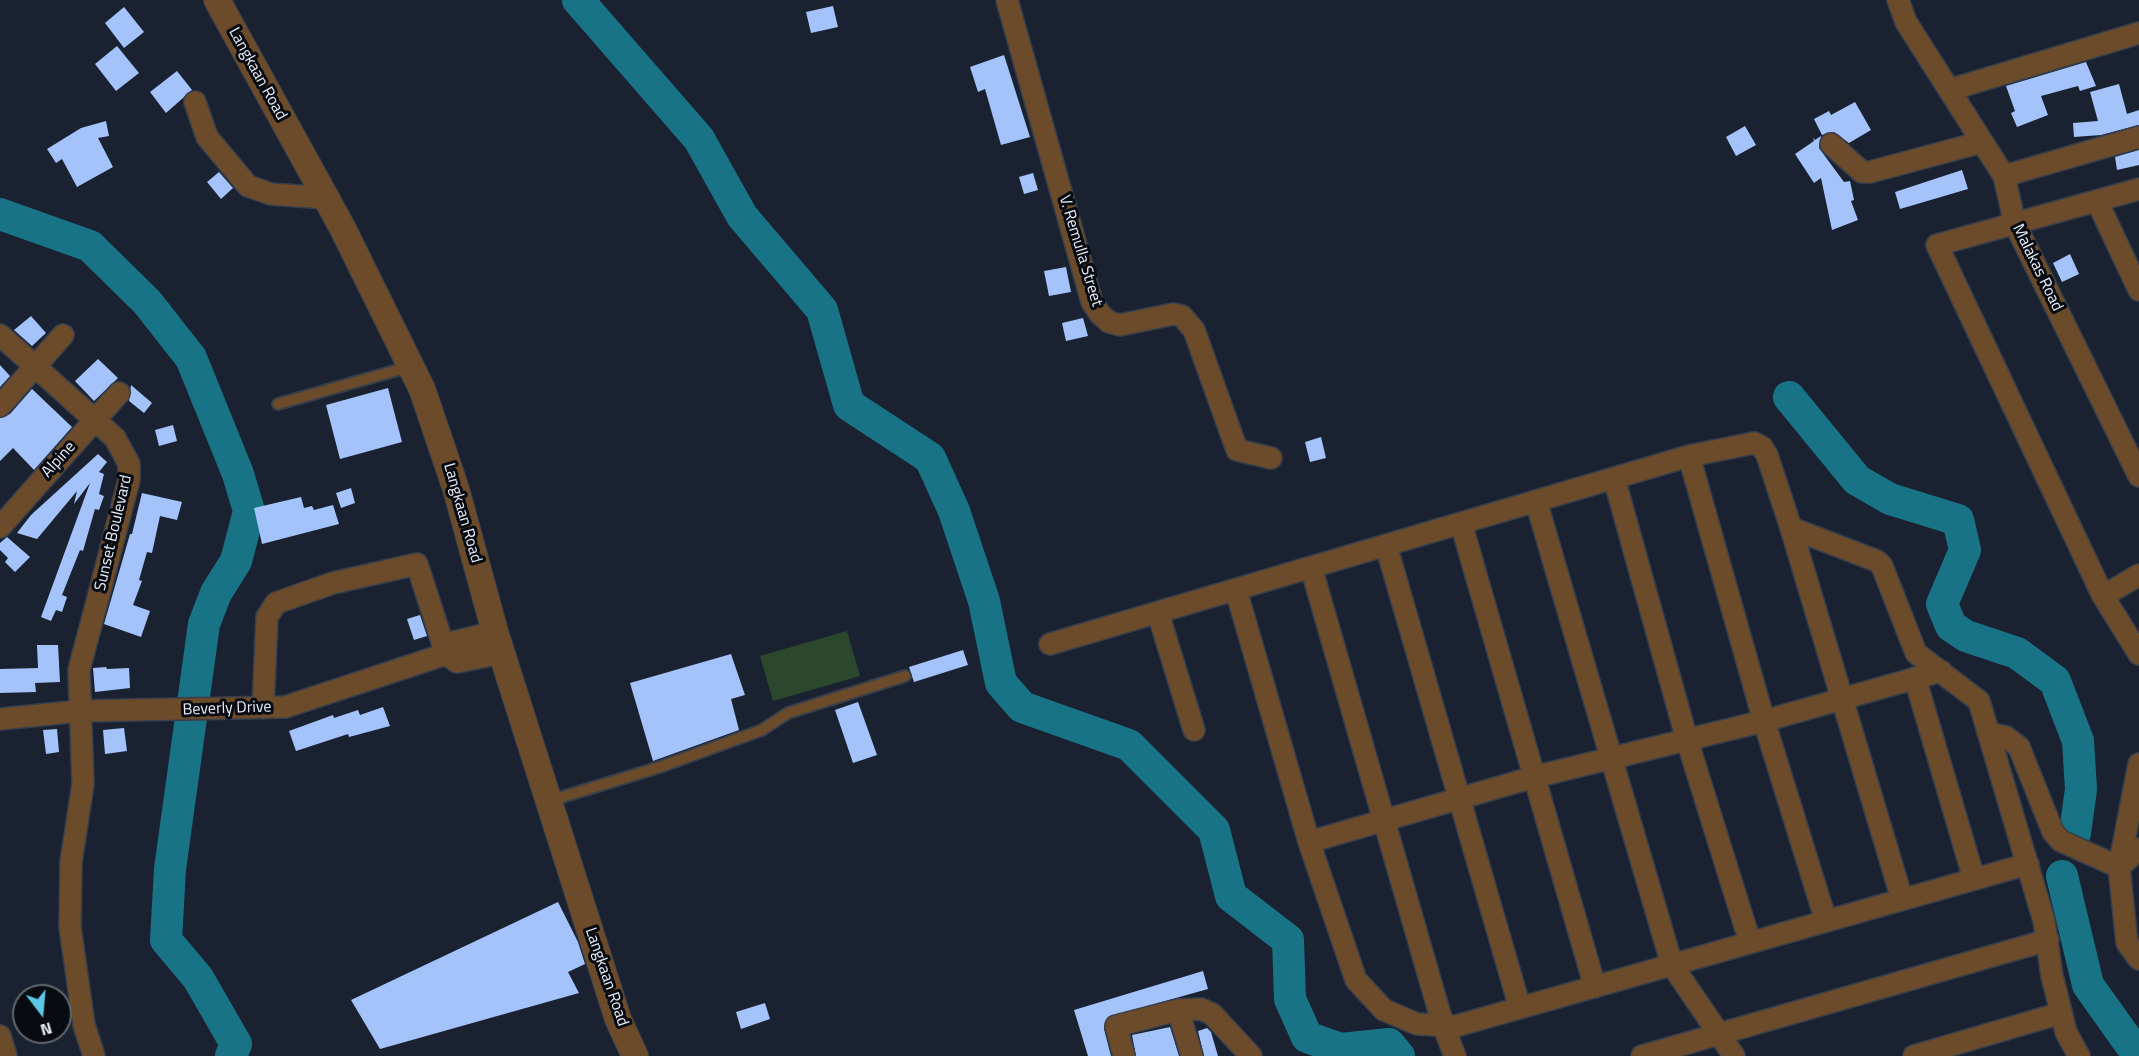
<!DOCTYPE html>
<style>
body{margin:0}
#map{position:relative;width:2139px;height:1056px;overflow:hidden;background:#1a2231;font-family:"Titillium Web",sans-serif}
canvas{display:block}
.north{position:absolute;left:12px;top:984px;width:60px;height:60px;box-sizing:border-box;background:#080c12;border:2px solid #62676e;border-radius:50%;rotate:164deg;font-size:16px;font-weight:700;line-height:24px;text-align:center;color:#e9eff9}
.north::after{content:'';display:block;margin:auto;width:21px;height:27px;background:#5bc8e7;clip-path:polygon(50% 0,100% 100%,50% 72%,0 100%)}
</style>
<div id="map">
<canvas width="2139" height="1056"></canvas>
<div class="north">N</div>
</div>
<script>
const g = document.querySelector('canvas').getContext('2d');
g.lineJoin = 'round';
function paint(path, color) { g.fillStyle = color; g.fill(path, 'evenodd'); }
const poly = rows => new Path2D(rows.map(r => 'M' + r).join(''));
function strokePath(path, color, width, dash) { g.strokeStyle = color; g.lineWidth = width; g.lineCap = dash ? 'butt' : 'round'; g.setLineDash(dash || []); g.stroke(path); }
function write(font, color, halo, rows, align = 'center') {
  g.font = font + ' "Titillium Web",sans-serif'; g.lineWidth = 6; g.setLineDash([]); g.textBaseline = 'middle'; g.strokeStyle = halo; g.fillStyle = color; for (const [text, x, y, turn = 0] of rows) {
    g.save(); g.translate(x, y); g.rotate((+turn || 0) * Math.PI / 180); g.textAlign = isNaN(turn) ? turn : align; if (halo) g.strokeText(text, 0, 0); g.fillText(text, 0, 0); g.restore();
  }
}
paint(poly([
 [847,631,860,676,773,701,760,656]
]), '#2c482c');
strokePath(poly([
 [578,0,699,139,742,216,822,310,849,405,930,458,954,511,984,601,1001,683,1022,707,1129,745,1214,830,1231,896,1288,940,1290,999,1307,1037,1341,1049,1389,1044,1399,1056],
 [0,214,90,246,147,302,191,358,238,474,249,511,236,561,216,593,204,624,170,869,166,940,198,978,236,1044,231,1056],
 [1789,397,1857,480,1890,499,1958,520,1965,550,1942,604,1951,626,1966,636,2017,653,2055,681,2078,741,2081,789,2075,833],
 [2062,876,2088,985,2130,1044,2139,1051]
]), '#197387', 32);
paint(poly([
 [833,6,838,27,811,33,806,12],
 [124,7,144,32,124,48,105,23],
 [117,46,139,73,116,91,95,64],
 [1004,55,1030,137,1001,145,985,89,978,92,970,67],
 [2086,62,2096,86,2080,91,2078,86,2041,96,2048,115,2017,127,2011,113,2015,111,2006,86],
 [177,71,192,90,166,113,150,92],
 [2119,84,2127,114,2139,110,2139,125,2101,135,2074,137,2073,123,2098,121,2090,92],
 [1855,102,1871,130,1849,143,1834,132,1822,135,1814,119,1829,111,1831,115],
 [106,121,109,136,98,138,113,167,77,187,62,159,56,163,47,149,81,128],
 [1745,126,1756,145,1736,156,1726,137],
 [1821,136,1819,148,1844,182,1850,181,1854,200,1851,201,1858,220,1832,230,1821,178,1814,183,1795,154,1814,141,1813,138,1815,140],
 [2139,150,2139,165,2117,170,2115,157],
 [1962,170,1968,189,1900,209,1895,192],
 [219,172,233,188,221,199,207,182],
 [1033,173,1038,190,1024,194,1019,177],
 [2070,254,2079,274,2062,282,2053,263],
 [1066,267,1071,292,1049,296,1044,271],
 [31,316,46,333,32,346,14,330],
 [1083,318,1088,336,1066,341,1062,323],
 [98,359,118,378,94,401,75,381],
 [0,365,10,376,0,387],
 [131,385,152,403,144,413,129,401],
 [388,388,402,442,340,459,326,405],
 [32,389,72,427,34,470,13,448,0,461,0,418,10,414],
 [173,425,177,441,159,446,155,430],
 [1321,437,1326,458,1310,462,1305,442],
 [98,454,107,462,99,472,104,474,99,494,104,496,99,510,95,509,83,551,80,550,62,595,67,597,62,612,56,610,51,621,41,617,90,483,74,504,77,491,37,539,17,533,31,515],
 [351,488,355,503,341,508,336,493],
 [142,493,182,502,177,520,160,516,152,553,147,552,139,580,142,581,133,605,150,611,141,637,104,624,130,534,132,534],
 [301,497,304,508,312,506,314,510,333,505,339,524,262,544,254,508],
 [7,537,30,557,15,572,5,562,8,558,0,550,0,543],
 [420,615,427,636,414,640,407,619],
 [37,645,58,645,60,682,35,683,36,692,0,693,0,669,38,668],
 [963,650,968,665,914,682,909,667],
 [731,654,745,695,731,699,739,730,653,761,630,683],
 [106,667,107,669,129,668,130,688,95,692,93,668],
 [858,702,877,755,853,763,835,710],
 [383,707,390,726,349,737,348,734,296,751,289,731,333,715,334,718,358,710,360,715],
 [124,728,127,751,105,754,103,730],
 [57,729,59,752,46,754,43,730],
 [558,902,578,942,585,964,568,972,579,993,380,1049,351,1000],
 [1203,971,1208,989,1108,1017,1104,1029,1111,1056,1088,1056,1074,1010],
 [765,1003,770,1019,741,1029,736,1012],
 [1170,1027,1179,1056,1136,1056,1132,1035],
 [1207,1028,1211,1032,1218,1056,1204,1056,1198,1031]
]), '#a4c3fa');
const service = poly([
 [278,404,412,366],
 [549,801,660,767,762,730,788,713,905,676]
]);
const minor = poly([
 [1007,0,1092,302,1100,314,1109,322,1120,325,1173,314,1182,316,1194,330,1237,450,1271,458],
 [1898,0,1906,22,2004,176,2015,224,2139,476],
 [1949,90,2139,33],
 [195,102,207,137,248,186,271,194,326,198],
 [1831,144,1862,172,1870,172,1982,142],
 [2004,176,2139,137],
 [2139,189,1937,245,2103,596,2139,654],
 [2097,201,2139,290],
 [0,335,115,438,129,464,129,480,79,670,83,784,71,862,70,927,84,1025,94,1056],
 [0,406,63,335],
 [1689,456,1764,721,1826,921],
 [1614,478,1687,740,1750,942],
 [1536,501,1672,965,1734,1056],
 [1461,523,1595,987],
 [0,527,119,393],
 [1791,528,1877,561,1882,566,1916,653,1979,701,2044,921,2052,976,2066,1032,2079,1056],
 [1386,545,1520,1008],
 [1311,567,1443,1025,1455,1056],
 [1236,590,1309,842,1356,980,1384,1010,1417,1024,1456,1026,2028,864],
 [2103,596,2139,575],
 [1158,613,1194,730],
 [1050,644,1689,456,1754,443,1762,447,1767,455,1791,528,1902,899],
 [446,654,457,662,501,653],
 [446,654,450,643,495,632],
 [1915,678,1974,879],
 [263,708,267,617,276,603,333,583,417,564,446,654],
 [0,719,80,711,285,707,446,654],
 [1988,733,2006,737,2019,747,2053,832,2061,841,2119,867,2139,849],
 [2139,764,2119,867,2127,943,2139,959],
 [1309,842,1534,777,1764,721,1941,671],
 [1178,1010,1192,1056],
 [0,1036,6,1056],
 [1124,1056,1116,1026,1178,1010,1201,1009,1212,1014,1251,1056],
 [1642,1056,2048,940],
 [1914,1056,2061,1013]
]);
const tertiary = poly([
 [217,0,342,227,422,389,456,489,495,632,618,1019,635,1056]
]);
strokePath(service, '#373f4d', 14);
strokePath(minor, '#373f4d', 24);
strokePath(tertiary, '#373f4d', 28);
strokePath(service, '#6b4b29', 10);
strokePath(minor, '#6b4b29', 21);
strokePath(tertiary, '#6b4b29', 26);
write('16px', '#e9eff9', '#080c12', [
 ["Langkaan Road",257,74,61],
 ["V. Remulla Street",1080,251,73],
 ["Malakas Road",2037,268,64],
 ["Alpine",59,460,-48],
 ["Langkaan Road",462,513,74],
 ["Sunset Boulevard",114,533,-77],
 ["Beverly Drive",227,709,-2],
 ["Langkaan Road",606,977,71]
]);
</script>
